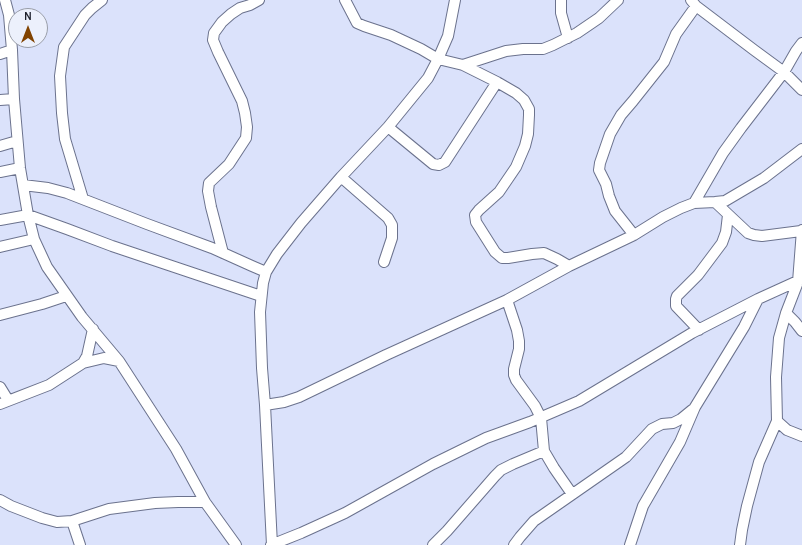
<!DOCTYPE html>
<style>
body{margin:0}
#map{position:relative;width:802px;height:545px;overflow:hidden;background:#dbe2fb;font-family:Karla,sans-serif}
canvas{display:block}
.north{position:absolute;left:8px;top:8px;width:40px;height:40px;box-sizing:border-box;background:#ecf0fc;border:1px solid #999da8;border-radius:50%;rotate:0deg;font-size:11px;font-weight:700;line-height:16px;text-align:center;color:#1d202b}
.north::after{content:'';display:block;margin:auto;width:14px;height:18px;background:#814301;clip-path:polygon(50% 0,100% 100%,50% 72%,0 100%)}
</style>
<div id="map">
<canvas width="802" height="545"></canvas>
<div class="north">N</div>
</div>
<script>
const g = document.querySelector('canvas').getContext('2d');
g.lineJoin = 'round';
const poly = rows => new Path2D(rows.map(r => 'M' + r).join(''));
function strokePath(path, color, width, dash) { g.strokeStyle = color; g.lineWidth = width; g.lineCap = dash ? 'butt' : 'round'; g.setLineDash(dash || []); g.stroke(path); }
const minor = poly([
 [5,0,9,15,12,50,14,99,20,168,28,215,34,239,47,267,82,317,119,361,176,449,205,502,236,545],
 [345,0,357,23,364,26,391,35,421,49,438,59,463,65,506,51,523,49,543,49,553,45,577,33,599,18,618,0],
 [561,0,561,13,568,38],
 [691,0,696,6,754,50,784,72,802,90],
 [0,54,12,50],
 [463,65,497,82,516,93,524,100,529,109,529,115,528,134,525,146,516,167,499,192,479,210,475,215,476,222,495,252,502,258,508,258,532,254,544,253,557,259,569,266],
 [0,100,14,99],
 [388,127,433,164,439,165,445,162,497,82],
 [0,146,17,141],
 [0,172,20,168],
 [341,177,388,218,392,225,392,238,384,262],
 [23,185,48,188,67,193,147,224,212,248,252,266,266,272],
 [83,199,65,139,62,113,60,76,64,47,85,15,92,8,102,0],
 [715,202,748,233,754,235,762,236,801,231],
 [694,203,723,153,741,128,784,72,796,51,802,43],
 [0,220,28,215,67,229,112,246,261,296],
 [634,235,615,211,609,196,606,184,599,170,600,163,610,134,621,115,633,101,664,62,676,34,696,6],
 [0,247,34,239],
 [223,253,211,207,208,191,209,183,229,164,246,138,247,127,245,113,242,101,218,52,213,40,214,33,222,22,231,14,240,8,250,5,259,0],
 [507,300,517,330,519,341,519,349,514,369,514,375,516,380,535,406,541,418,544,451,554,468,572,494],
 [786,313,795,322,802,331],
 [0,315,42,304,66,296],
 [699,330,676,306,676,299,677,296,698,275,722,243,726,232,728,215],
 [83,363,87,356,93,329],
 [0,387,8,400],
 [0,404,49,385,83,363,104,358,119,361],
 [265,405,284,402,299,397,386,355,507,300,569,266,634,235,663,217,681,208,694,203,715,202,725,201,764,178,802,149],
 [777,421,787,430,802,436],
 [0,500,11,506,42,518,57,522,72,521,109,509,155,503,178,502,205,502],
 [72,521,80,545],
 [271,545,301,533,345,513,433,464,486,438,530,422,579,401,692,333,758,299,802,279],
 [272,545,265,405,262,368,260,312,263,283,266,272,277,254,301,223,341,177,388,127,428,78,438,59,448,36,455,0],
 [433,545,447,531,495,476,501,470,513,464,544,451],
 [514,545,520,537,534,521,626,457,652,429,662,424,673,423,681,419,692,410],
 [630,545,643,506,680,442,695,407,744,327,758,299],
 [740,545,742,530,747,506,759,462,777,421,776,377,779,338,786,313,798,282,802,230]
]);
strokePath(minor, '#6b728d', 12);
strokePath(minor, '#fff', 10);
</script>
